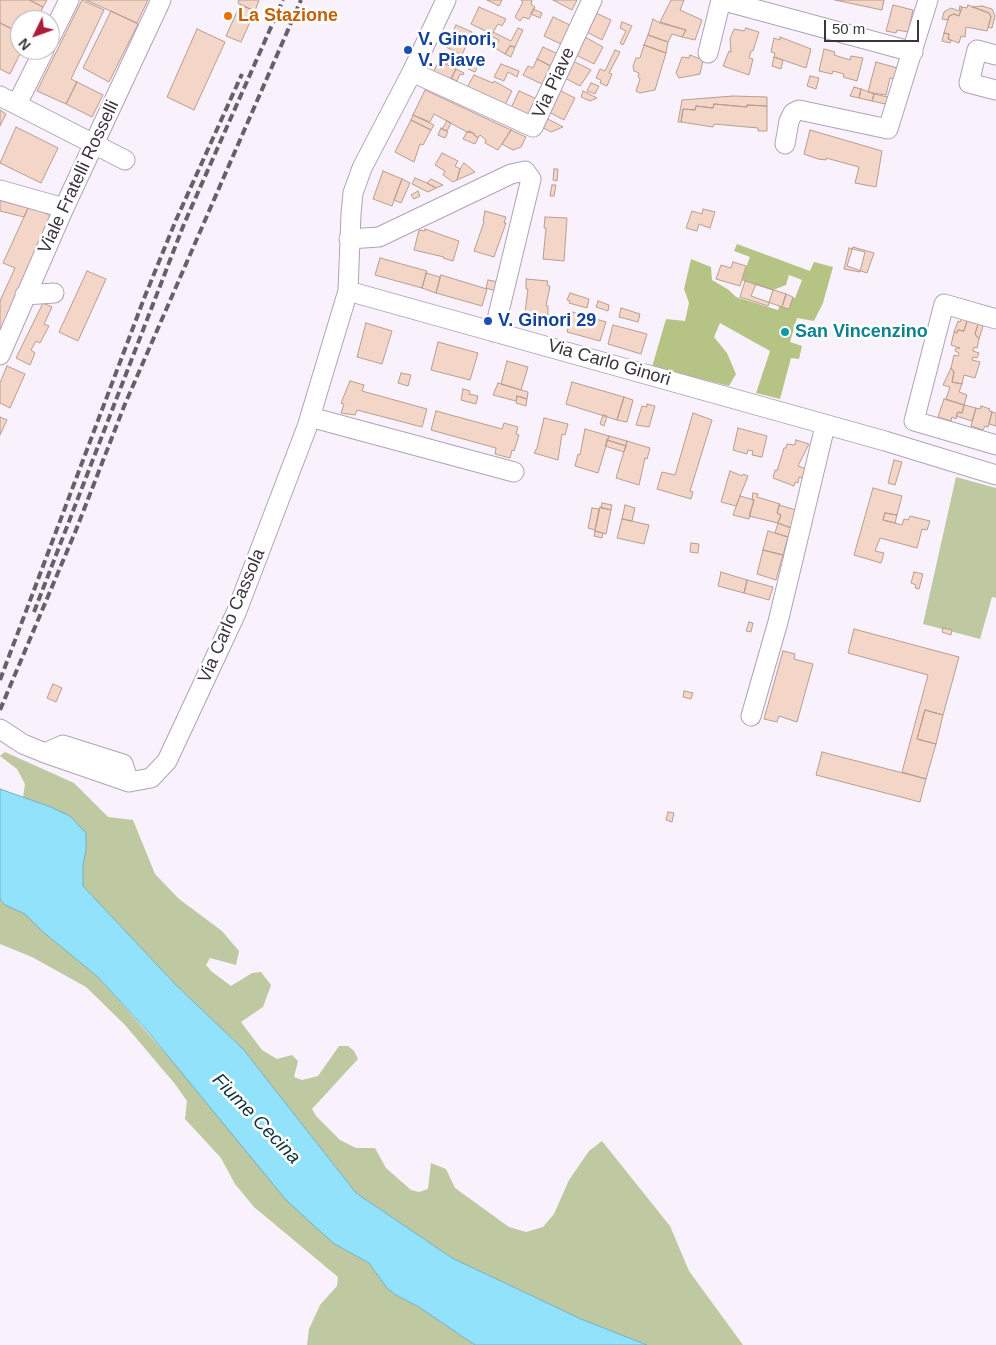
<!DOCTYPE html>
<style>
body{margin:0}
#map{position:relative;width:996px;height:1345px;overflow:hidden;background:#f9f2fc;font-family:Arial,sans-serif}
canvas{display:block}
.north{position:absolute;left:10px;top:10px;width:50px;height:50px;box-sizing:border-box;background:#fff;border:1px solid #b0aeb1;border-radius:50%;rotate:228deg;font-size:14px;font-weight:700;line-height:20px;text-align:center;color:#3a343d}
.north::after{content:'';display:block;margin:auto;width:18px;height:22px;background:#ae1a39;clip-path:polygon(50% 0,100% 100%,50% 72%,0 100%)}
.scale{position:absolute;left:824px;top:20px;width:95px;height:22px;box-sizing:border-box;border:2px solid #3a343d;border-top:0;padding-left:6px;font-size:15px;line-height:18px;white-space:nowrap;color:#3a343d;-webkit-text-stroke:4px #fff;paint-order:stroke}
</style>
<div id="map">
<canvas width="996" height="1345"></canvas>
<div class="north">N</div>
<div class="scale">50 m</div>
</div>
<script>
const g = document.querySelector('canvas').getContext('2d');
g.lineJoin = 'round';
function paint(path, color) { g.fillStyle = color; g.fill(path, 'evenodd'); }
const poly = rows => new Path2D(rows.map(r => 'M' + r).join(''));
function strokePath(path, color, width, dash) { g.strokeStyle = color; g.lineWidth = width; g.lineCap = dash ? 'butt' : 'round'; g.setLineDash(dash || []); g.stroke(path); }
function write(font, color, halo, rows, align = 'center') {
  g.font = font + ' Arial,sans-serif'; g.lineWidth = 5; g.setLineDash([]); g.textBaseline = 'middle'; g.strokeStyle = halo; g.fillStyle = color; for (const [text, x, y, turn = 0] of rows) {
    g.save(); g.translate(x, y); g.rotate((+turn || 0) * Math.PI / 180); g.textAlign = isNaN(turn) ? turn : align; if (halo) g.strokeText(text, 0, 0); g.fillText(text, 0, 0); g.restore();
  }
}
paint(poly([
 [956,477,996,488,996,598,992,597,980,639,923,624],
 [5,752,74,783,108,817,133,820,155,874,179,899,222,931,239,951,236,965,210,958,206,965,211,971,231,986,252,973,261,972,271,985,263,1007,241,1022,262,1050,277,1059,292,1055,298,1061,294,1077,302,1080,318,1076,339,1046,348,1046,354,1051,358,1059,312,1109,316,1116,340,1140,356,1148,375,1148,386,1168,411,1190,419,1192,428,1189,431,1163,446,1169,455,1188,509,1227,526,1232,543,1227,554,1214,569,1180,589,1151,602,1141,670,1226,689,1271,743,1345,647,1345,581,1319,452,1258,356,1193,243,1049,175,984,83,886,83,865,86,850,51,807,23,797,25,784,17,769,0,756],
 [0,899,5,905,25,914,42,931,98,977,333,1243,369,1263,387,1288,396,1295,419,1307,475,1345,307,1345,309,1329,320,1305,337,1286,338,1277,254,1207,235,1184,221,1158,185,1119,187,1101,175,1084,125,1025,86,987,32,957,0,944]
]), '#bec8a1');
paint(poly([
 [737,244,810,271,814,262,833,267,823,303,814,321,797,318,790,342,802,346,799,359,791,358,780,399,756,393,770,351,720,323,714,337,727,353,736,374,729,386,652,367,666,319,685,321,689,303,684,289,691,259,711,267,712,280,729,290,736,297,778,310,783,296,795,298,802,280,789,275,786,285,773,290,741,280,750,257,734,251]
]), '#b5c485');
const water = poly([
 [0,789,51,807,70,816,86,833,86,850,83,865,83,886,175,984,243,1049,356,1193,452,1258,581,1319,647,1345,475,1345,419,1307,396,1295,387,1288,369,1263,333,1243,286,1200,149,1033,98,977,42,931,25,914,5,905,0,899,0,789]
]);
paint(water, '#91e2fa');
strokePath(water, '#77aec1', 1);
const building = poly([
 [0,0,29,0,43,7,37,20,20,20,20,33,0,23,0,0],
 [30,0,47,0,43,7,30,0],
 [82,0,104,10,71,79,77,82,66,104,37,91,82,0],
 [86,0,148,0,137,23,86,0],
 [239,0,259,0,255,11,238,3,239,0],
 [487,0,502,0,499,6,487,0],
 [521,0,532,0,531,4,535,7,529,19,523,17,520,21,515,17,523,2,521,0],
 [553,0,577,0,572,10,553,0],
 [671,0,684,0,680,10,702,20,695,40,682,37,686,30,660,22,671,0],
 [835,0,884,0,882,10,835,0],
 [240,5,255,11,241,42,226,36,240,5],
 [893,5,913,10,908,32,897,30,896,33,886,31,893,5],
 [968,5,989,13,991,17,987,31,966,27,965,37,961,36,959,43,948,39,949,34,944,33,949,16,954,14,959,16,962,7,967,8,968,5],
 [960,6,962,7,959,16,954,14,949,16,948,20,942,19,944,12,951,8,959,11,960,6],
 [982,6,992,9,995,16,992,28,988,27,991,17,989,13,972,7,982,6],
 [479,7,506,19,502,26,498,24,492,34,471,24,479,7],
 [533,9,542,13,540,18,531,14,533,9],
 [111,11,138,24,109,82,83,68,111,11],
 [596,13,611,20,602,40,587,32,596,13],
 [553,17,572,26,563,45,544,36,553,17],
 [653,19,660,23,686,30,682,37,672,34,668,42,648,35,653,19],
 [622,22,632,26,623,45,620,43,626,31,620,28,622,22],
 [0,23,20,33,20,50,22,50,10,74,0,69,0,23],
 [456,25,472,32,462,55,446,47,456,25],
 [518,28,523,30,515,47,510,46,505,54,495,48,499,40,491,36,493,32,511,41,518,28],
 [746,28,759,32,753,51,751,51,749,58,753,59,749,75,723,66,729,51,731,52,730,39,734,29,744,31,746,28],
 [197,29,225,42,194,110,167,97,197,29],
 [944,33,949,34,948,39,951,40,950,43,942,41,944,33],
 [648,35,668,42,666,53,644,45,648,35],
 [585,37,603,47,594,64,576,55,585,37],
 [780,37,811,49,806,68,774,57,775,53,771,52,774,38,780,40,780,37],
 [644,45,666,53,655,90,640,93,636,91,640,79,638,77,639,73,634,71,633,66,636,58,640,58,644,45],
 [510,46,515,47,511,57,505,54,510,46],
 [543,47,558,54,552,67,537,59,543,47],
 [824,49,835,52,834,55,850,60,851,56,863,58,857,81,843,77,844,74,833,71,832,74,819,71,824,49],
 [615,50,620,52,609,73,612,74,607,86,600,83,601,80,596,78,600,69,605,71,615,50],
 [443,53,451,57,447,64,439,61,443,53],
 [690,55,703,60,700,74,679,78,676,73,682,57,689,58,690,55],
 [774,57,783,60,781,69,772,66,774,57],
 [537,59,553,67,544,85,523,75,528,66,533,68,537,59],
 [439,61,456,69,449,84,431,76,439,61],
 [573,61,591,70,580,86,565,78,573,61],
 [472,62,478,66,475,72,468,69,472,62],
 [876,62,897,68,894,79,890,78,886,95,868,92,876,62],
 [501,64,519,71,517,77,508,72,504,81,494,77,501,64],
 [456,69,464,73,463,75,460,74,457,81,451,78,456,69],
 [474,75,493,83,494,81,512,91,503,109,465,91,474,75],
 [810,76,819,78,816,89,807,86,810,76],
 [77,82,103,95,92,117,66,104,77,82],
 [591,83,599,86,595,94,587,91,591,83],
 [854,87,861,89,859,98,850,96,854,87],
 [861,89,874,94,872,101,859,98,861,89],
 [425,90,511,130,498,150,485,143,486,140,480,135,478,138,474,135,474,133,467,132,434,114,430,122,413,115,425,90],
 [559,90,575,98,564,120,549,112,559,90],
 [519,91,537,99,527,121,509,112,519,91],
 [583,91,597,98,590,101,581,97,583,91],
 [874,94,892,98,890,105,872,101,874,94],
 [733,96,767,97,767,106,747,105,747,107,714,104,713,108,696,106,695,110,683,109,681,122,678,122,682,100,733,96],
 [714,104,747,107,747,105,767,106,767,131,758,131,758,128,714,124,713,127,681,122,683,109,695,110,696,106,713,108,714,104],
 [0,110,6,114,0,126,0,110],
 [413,115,434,125,431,130,411,120,413,115],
 [546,118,563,127,551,132,542,127,546,118],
 [411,120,431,130,423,145,420,144,414,162,395,152,411,120],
 [447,121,451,123,447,131,442,129,447,121],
 [16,127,58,148,41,183,0,163,16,127],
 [441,128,448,132,445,138,438,135,441,128],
 [511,130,526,137,521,147,513,150,502,144,511,130],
 [810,130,882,151,876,187,855,183,859,167,826,158,826,160,818,159,804,154,810,130],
 [470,131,478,138,475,144,463,139,467,132,470,131],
 [442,153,458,161,455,166,460,169,457,180,453,182,443,175,445,171,435,165,442,153],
 [464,163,475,172,457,180,460,169,464,163],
 [554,169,558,169,557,181,553,180,554,169],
 [383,171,402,179,392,206,373,199,383,171],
 [415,178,427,183,436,188,428,192,412,184,415,178],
 [402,179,410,183,401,203,394,200,402,179],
 [431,179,443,185,436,188,427,183,431,179],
 [552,185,556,185,554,196,550,196,552,185],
 [418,191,420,196,414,199,411,195,418,191],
 [0,200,29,206,24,217,0,211,0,200],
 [29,206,54,217,0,335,0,301,15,268,3,263,29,206],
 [703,209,715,212,710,228,699,224,697,231,686,228,692,211,702,214,703,209],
 [485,211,506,217,504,223,506,223,494,257,474,251,484,222,483,221,485,211],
 [545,217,567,218,564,261,543,259,546,228,544,228,545,217],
 [425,229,459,241,453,261,443,258,444,257,414,250,419,230,425,231,425,229],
 [853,247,874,253,867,273,847,266,853,247],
 [849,248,865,252,860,272,844,269,849,248],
 [380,258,427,271,422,288,375,275,380,258],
 [733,262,746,266,740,286,716,279,721,265,731,268,733,262],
 [87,271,106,279,78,341,59,332,87,271],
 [426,273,440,277,436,293,422,288,426,273],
 [441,275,487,289,482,306,436,293,441,275],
 [526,279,548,281,547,285,550,286,546,306,548,306,548,316,545,316,545,321,524,320,528,289,526,289,526,279],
 [488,280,499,282,496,291,486,288,488,280],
 [745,281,773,290,768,306,740,297,745,281],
 [756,284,786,294,782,307,751,296,756,284],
 [570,293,589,299,587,308,569,303,570,301,567,300,570,293],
 [786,294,793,297,789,309,782,307,786,294],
 [598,301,609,305,608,311,596,307,598,301],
 [43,303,52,307,44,324,49,326,40,343,36,341,31,350,35,353,30,365,16,358,43,303],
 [621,308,640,314,638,322,619,317,621,308],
 [572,312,606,322,600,341,567,332,572,312],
 [962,318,974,323,967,321,964,331,958,330,957,333,954,332,958,321,960,322,962,318],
 [967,321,978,324,975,334,979,339,977,348,974,347,973,351,979,353,977,358,973,357,972,360,980,362,975,378,964,375,962,384,952,382,954,372,951,368,954,355,958,356,959,353,955,351,956,348,960,348,951,345,954,332,957,333,958,330,964,331,967,321],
 [366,323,392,331,382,364,357,357,366,323],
 [978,324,983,326,979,339,975,334,978,324],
 [613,325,647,334,641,354,608,344,613,325],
 [438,342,478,353,470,380,431,370,438,342],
 [507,361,528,367,521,390,501,384,507,361],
 [7,366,25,374,10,408,0,403,0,383,7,366],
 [951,368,954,372,952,382,962,384,959,392,967,395,964,405,946,399,950,387,943,385,951,368],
 [401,373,411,375,408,386,398,383,401,373],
 [350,381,364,385,362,391,427,409,422,427,357,410,355,415,341,413,344,404,341,403,350,381],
 [572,382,624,397,617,420,566,404,572,382],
 [498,383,528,392,527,399,517,396,516,401,493,395,498,383],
 [463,389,470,391,469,394,478,396,476,404,461,400,463,389],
 [517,396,527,399,526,406,516,403,517,396],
 [624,397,633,400,627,422,617,420,624,397],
 [944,399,964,405,962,413,958,412,956,419,952,417,951,421,938,417,944,399],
 [647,404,655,406,649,427,636,425,642,406,647,407,647,404],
 [964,405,976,408,972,421,956,416,958,412,962,413,964,405],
 [981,406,990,409,989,411,992,412,988,427,985,426,983,430,971,426,976,408,980,409,981,406],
 [436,411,502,429,504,423,518,427,516,434,519,435,514,451,512,450,510,458,495,454,496,448,431,430,436,411],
 [992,412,996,413,996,426,989,424,992,412],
 [693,413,712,420,690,491,693,492,691,499,657,489,662,472,675,475,693,413],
 [603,415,607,416,604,426,600,424,603,415],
 [0,417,7,420,0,435,0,417],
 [544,418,568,424,565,435,562,434,558,460,534,453,537,448,544,418],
 [738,428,767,436,762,457,752,455,753,451,748,450,747,454,733,450,738,428],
 [585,429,609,436,598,473,575,466,578,454,580,455,585,429],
 [609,436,627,441,626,446,607,440,609,436],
 [607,440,626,446,624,452,605,446,607,440],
 [796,440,809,444,798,466,806,469,803,478,799,477,798,483,795,482,794,486,773,478,775,470,777,471,784,448,786,448,787,444,795,445,796,440],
 [627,441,650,448,647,459,645,458,639,485,616,478,627,441],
 [894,460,902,462,895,485,888,483,894,460],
 [730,471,742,476,743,474,748,476,736,506,721,502,730,471],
 [873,488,902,496,897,515,885,513,883,520,902,525,904,519,908,520,910,516,930,521,927,530,922,529,917,548,880,538,875,551,884,553,881,563,854,555,873,488],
 [753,493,758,494,757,497,780,504,777,513,781,515,778,523,749,516,754,500,752,500,753,493],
 [740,496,754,500,749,519,733,515,740,496],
 [602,503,612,505,611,510,601,508,602,503],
 [625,505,635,508,632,521,622,519,625,505],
 [779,505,796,510,791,528,778,523,781,515,777,513,779,505],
 [600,507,611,510,606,534,595,531,600,507],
 [592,508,599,509,595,530,588,528,592,508],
 [885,513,897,515,895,523,883,520,885,513],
 [622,519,649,525,644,544,617,538,622,519],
 [778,523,791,528,788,537,775,533,778,523],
 [595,531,603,533,602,538,594,536,595,531],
 [768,531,788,537,783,555,763,550,768,531],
 [691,543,699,544,698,553,690,552,691,543],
 [763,550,783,555,776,580,757,574,763,550],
 [721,572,747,580,744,593,718,586,721,572],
 [914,572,923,574,919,589,915,588,916,585,911,583,914,572],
 [747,580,773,587,769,600,744,593,747,580],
 [749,622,753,623,751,632,746,631,749,622],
 [943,628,952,630,951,635,942,632,943,628],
 [854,629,959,657,943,715,925,710,917,739,936,744,926,779,902,772,928,675,848,653,854,629],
 [783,651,795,654,794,659,813,664,797,722,779,716,777,722,764,719,783,651],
 [53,684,62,688,56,702,47,698,53,684],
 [684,691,693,693,691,699,683,697,684,691],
 [925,710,943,715,936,744,917,739,925,710],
 [822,752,926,779,920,802,816,775,822,752],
 [668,812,674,813,672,822,666,820,668,812]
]);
paint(building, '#f3d6c8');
strokePath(building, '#b89d8f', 1);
const minor = poly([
 [721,0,913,52],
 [50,38,69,0],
 [708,53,721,0],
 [996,55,977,50,969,83,996,90],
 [412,72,533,127,592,0],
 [0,96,125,160],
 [17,104,44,50],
 [785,144,789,121,793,113,799,110,888,129,928,0],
 [0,190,64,208],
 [349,239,379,237,511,174,525,171,531,179,494,332],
 [348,291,885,441,996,475],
 [25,295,54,293],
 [996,319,944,304,914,421,996,445],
 [0,355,64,208,161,0],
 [310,417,514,472],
 [751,716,778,622,825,426],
 [0,729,23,744,45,753,129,782,151,778,167,761,236,613,307,427,348,291,351,214,353,193,362,168,412,72,446,0],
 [45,753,63,745,123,764,129,782]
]);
strokePath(minor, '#b1a1b9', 21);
strokePath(minor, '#fff', 19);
strokePath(poly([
 [34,612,184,224,283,0],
 [0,680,145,296,176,220,242,74],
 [0,710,76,530,125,404,301,0]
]), '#666069', 4, [8, 4]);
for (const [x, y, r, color] of [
 [228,16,5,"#e8710a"],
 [408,50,5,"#1a4fb4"],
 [488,321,5,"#1a4fb4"],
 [785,332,5,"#0f9aa8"]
]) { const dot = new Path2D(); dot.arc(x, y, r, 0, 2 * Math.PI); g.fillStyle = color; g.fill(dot); strokePath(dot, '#fff', 2); }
write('bold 18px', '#c56008', '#fff', [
 ["La Stazione",238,16]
], 'left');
write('bold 18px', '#164399', '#fff', [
 ["V. Ginori,",418,40],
 ["V. Piave",418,61],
 ["V. Ginori 29",498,321]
], 'left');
write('18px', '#3a343d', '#fff', [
 ["Via Piave",554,83,-65],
 ["Viale Fratelli Rosselli",79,177,-65],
 ["Via Carlo Ginori",609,363,16],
 ["Via Carlo Cassola",232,616,-67]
]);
write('bold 18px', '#0d838f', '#fff', [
 ["San Vincenzino",795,332]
], 'left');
write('italic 19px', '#0d353f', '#fff', [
 ["Fiume Cecina",256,1119,46]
]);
</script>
